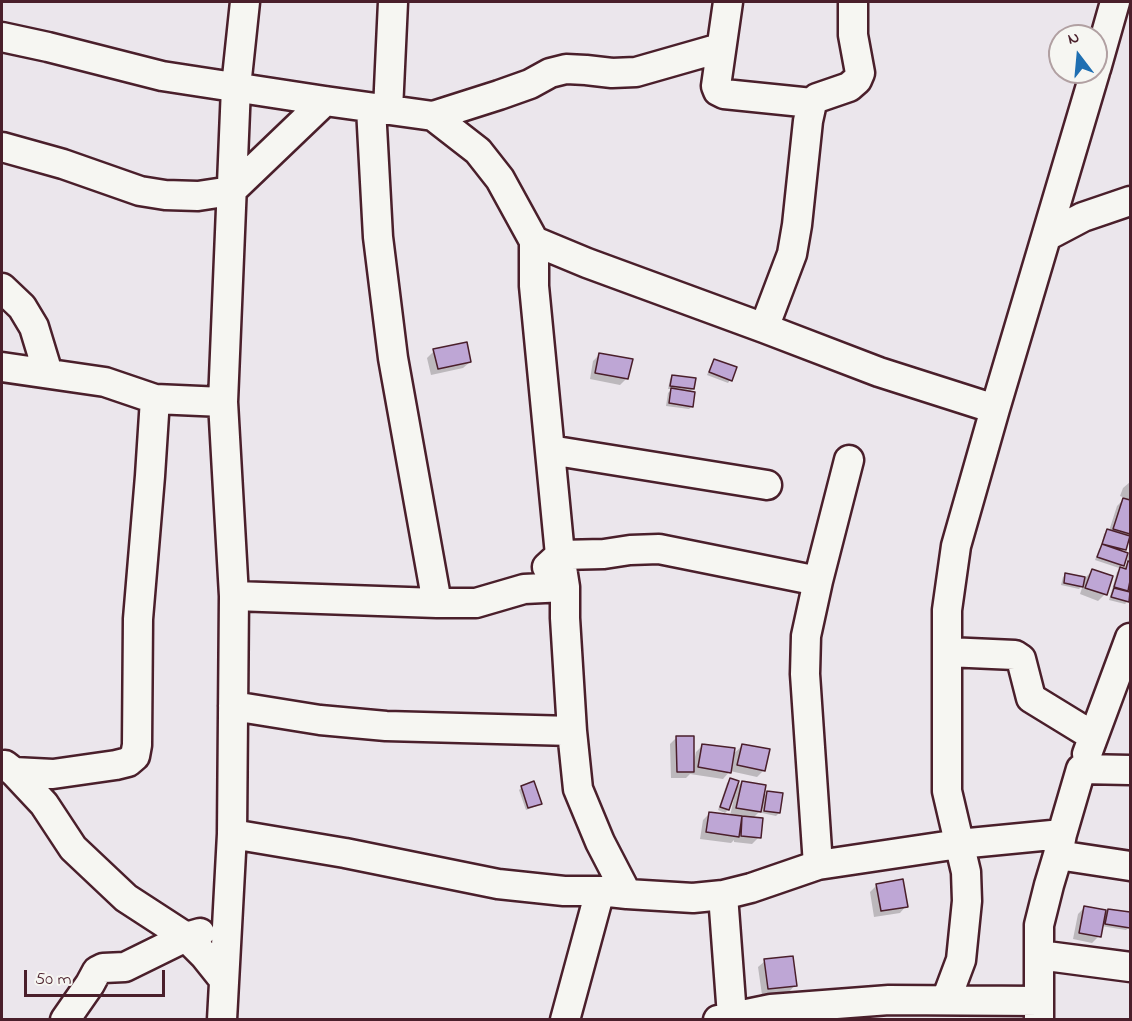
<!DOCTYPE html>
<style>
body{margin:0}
#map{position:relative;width:1132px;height:1021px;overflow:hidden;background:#ebe6ec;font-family:"Indie Flower",sans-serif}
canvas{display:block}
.frame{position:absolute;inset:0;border:3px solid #4a1f2b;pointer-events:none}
.north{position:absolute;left:1048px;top:24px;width:60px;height:60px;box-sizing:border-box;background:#f6f6f2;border:2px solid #b1a0a2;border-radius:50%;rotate:344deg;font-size:16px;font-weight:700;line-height:24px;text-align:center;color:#4a1f2b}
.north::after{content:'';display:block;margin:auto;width:21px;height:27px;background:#1f6fb2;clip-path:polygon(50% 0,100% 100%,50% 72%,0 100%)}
.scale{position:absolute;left:24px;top:970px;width:141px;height:27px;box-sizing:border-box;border:3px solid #4a1f2b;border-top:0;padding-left:8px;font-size:18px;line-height:21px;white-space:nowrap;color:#4a1f2b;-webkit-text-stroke:4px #f6f6f2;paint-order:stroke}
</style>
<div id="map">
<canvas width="1132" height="1021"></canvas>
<div class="frame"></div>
<div class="north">N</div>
<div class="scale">50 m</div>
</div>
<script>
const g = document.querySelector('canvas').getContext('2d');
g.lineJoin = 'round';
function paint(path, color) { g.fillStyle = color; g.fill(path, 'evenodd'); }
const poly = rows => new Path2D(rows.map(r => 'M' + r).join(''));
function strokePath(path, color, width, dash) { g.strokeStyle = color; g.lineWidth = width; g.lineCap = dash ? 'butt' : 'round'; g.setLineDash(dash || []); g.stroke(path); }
paint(poly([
 [434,351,470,362,463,368,431,375,427,358],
 [600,354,627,378,620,385,590,379,593,361],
 [715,360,730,380,728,383,707,375,712,363],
 [673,376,693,389,689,392,692,406,689,409,666,406,668,393,672,389,668,389,670,379],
 [1130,482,1130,541,1129,542,1127,541,1124,549,1121,552,1122,565,1119,568,1095,560,1099,549,1102,547,1101,546,1104,534,1107,531,1109,531,1117,506,1125,498,1120,496,1123,488],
 [1130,547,1130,576,1126,592,1128,601,1125,604,1109,600,1117,572,1120,569,1124,570,1125,566,1130,561,1127,561],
 [1092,571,1105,594,1098,601,1080,594,1083,585,1079,589,1061,585,1063,577,1066,574,1085,578],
 [677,737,692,762,694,762,696,752,703,745,732,755,742,746,764,770,757,777,730,771,723,779,690,774,686,778,671,778,670,744],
 [730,780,734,790,742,782,762,798,768,792,779,813,776,816,762,813,763,808,753,818,759,837,752,844,734,842,734,840,731,843,700,839,703,820,710,813,730,816,734,798,732,798,728,810,725,813,718,810,727,783],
 [522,787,540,803,537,806,526,810,519,790],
 [877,885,906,906,900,913,874,917,870,892],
 [1084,908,1103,916,1109,910,1130,914,1129,927,1126,930,1101,926,1099,936,1092,943,1073,939,1078,914],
 [765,961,795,985,789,992,762,995,758,967]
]), '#0003');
const building = poly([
 [467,342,471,362,438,369,433,349,467,342],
 [599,353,633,359,628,379,595,373,599,353],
 [714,359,737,367,732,381,709,372,714,359],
 [672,375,696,378,694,389,670,386,672,375],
 [671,388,695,392,693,407,669,403,671,388],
 [1123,498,1130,500,1130,534,1113,529,1123,498],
 [1107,529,1130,536,1126,550,1102,544,1107,529],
 [1102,544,1128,553,1124,566,1097,557,1102,544],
 [1128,561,1130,562,1130,581,1128,591,1114,587,1120,567,1126,569,1128,561],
 [1092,569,1113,576,1107,595,1085,588,1092,569],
 [1065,573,1085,577,1083,587,1064,583,1065,573],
 [1114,588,1130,592,1129,602,1111,597,1114,588],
 [676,736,694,736,694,772,677,772,676,736],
 [702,744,735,748,731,773,698,767,702,744],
 [742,744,770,749,765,771,737,765,742,744],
 [730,778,739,781,729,810,720,807,730,778],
 [534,781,542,804,528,808,521,786,534,781],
 [742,781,766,785,761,812,736,808,742,781],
 [767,791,783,793,780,813,764,811,767,791],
 [709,812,742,816,739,837,706,832,709,812],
 [742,816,763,818,761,838,741,836,742,816],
 [903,879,908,907,881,911,876,884,903,879],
 [1084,906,1106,910,1101,937,1079,933,1084,906],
 [1108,909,1130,912,1130,928,1105,924,1108,909],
 [793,956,797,986,768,989,764,959,793,956]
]);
paint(building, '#bea6d5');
strokePath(building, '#4a1f2b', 1.5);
const minor = poly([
 [728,2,716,86,718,91,724,94,812,103],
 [2,37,48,47,162,76,325,101,433,116,478,151,500,179,534,241,587,263,764,328,879,372,995,409],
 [1096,69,1115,2],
 [371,108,378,237,393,358,437,603],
 [388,110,393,2],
 [433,116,499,95,530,84,550,73,566,69,586,70,612,73,636,72,720,48],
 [2,147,63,164,140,191,165,195,198,196,231,191,325,101],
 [1047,236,1083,217,1130,201],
 [534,241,534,286,560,555,565,587,565,618,572,731,578,789,600,842,627,894],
 [2,288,22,307,34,327,48,373],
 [764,328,792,254,797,225,808,121,812,103,817,98,849,87,857,80,860,73,853,35,853,2],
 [2,367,105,382,155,399,223,402],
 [550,450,767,485],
 [547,567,560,555,604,554,630,550,659,549,818,581],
 [234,596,437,603,476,603,524,589,565,587],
 [947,652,1015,655,1021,659,1031,698,1093,736],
 [233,706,320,720,386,726,572,731],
 [1087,754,1130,638],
 [5,765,14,772,44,804,73,848,126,898,186,937,204,955,224,980],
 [14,772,53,774,116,765,128,762,135,756,137,745,138,619,150,476,155,399],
 [232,834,345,853,498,884,564,891,600,891,627,894,693,898,723,895,751,888,818,865,959,844,1062,834,1081,769,1130,770],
 [1058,855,1130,866],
 [818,865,805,674,806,636,818,581,849,460],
 [723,895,732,1016],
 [1039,955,1130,967],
 [946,1000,961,960,967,901,966,872,947,791,947,610,956,546,995,409,1095,72],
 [65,1020,90,984,97,971,103,968,125,967,186,937,200,933],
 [222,1020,232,834,234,596,223,402,236,87,245,2],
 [565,1020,600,891],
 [718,1020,771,1009,889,1000,1039,1001],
 [1039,1020,1039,925,1049,885,1058,855,1062,834]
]);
strokePath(minor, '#4a1f2b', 33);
strokePath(minor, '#f6f6f2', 28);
</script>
